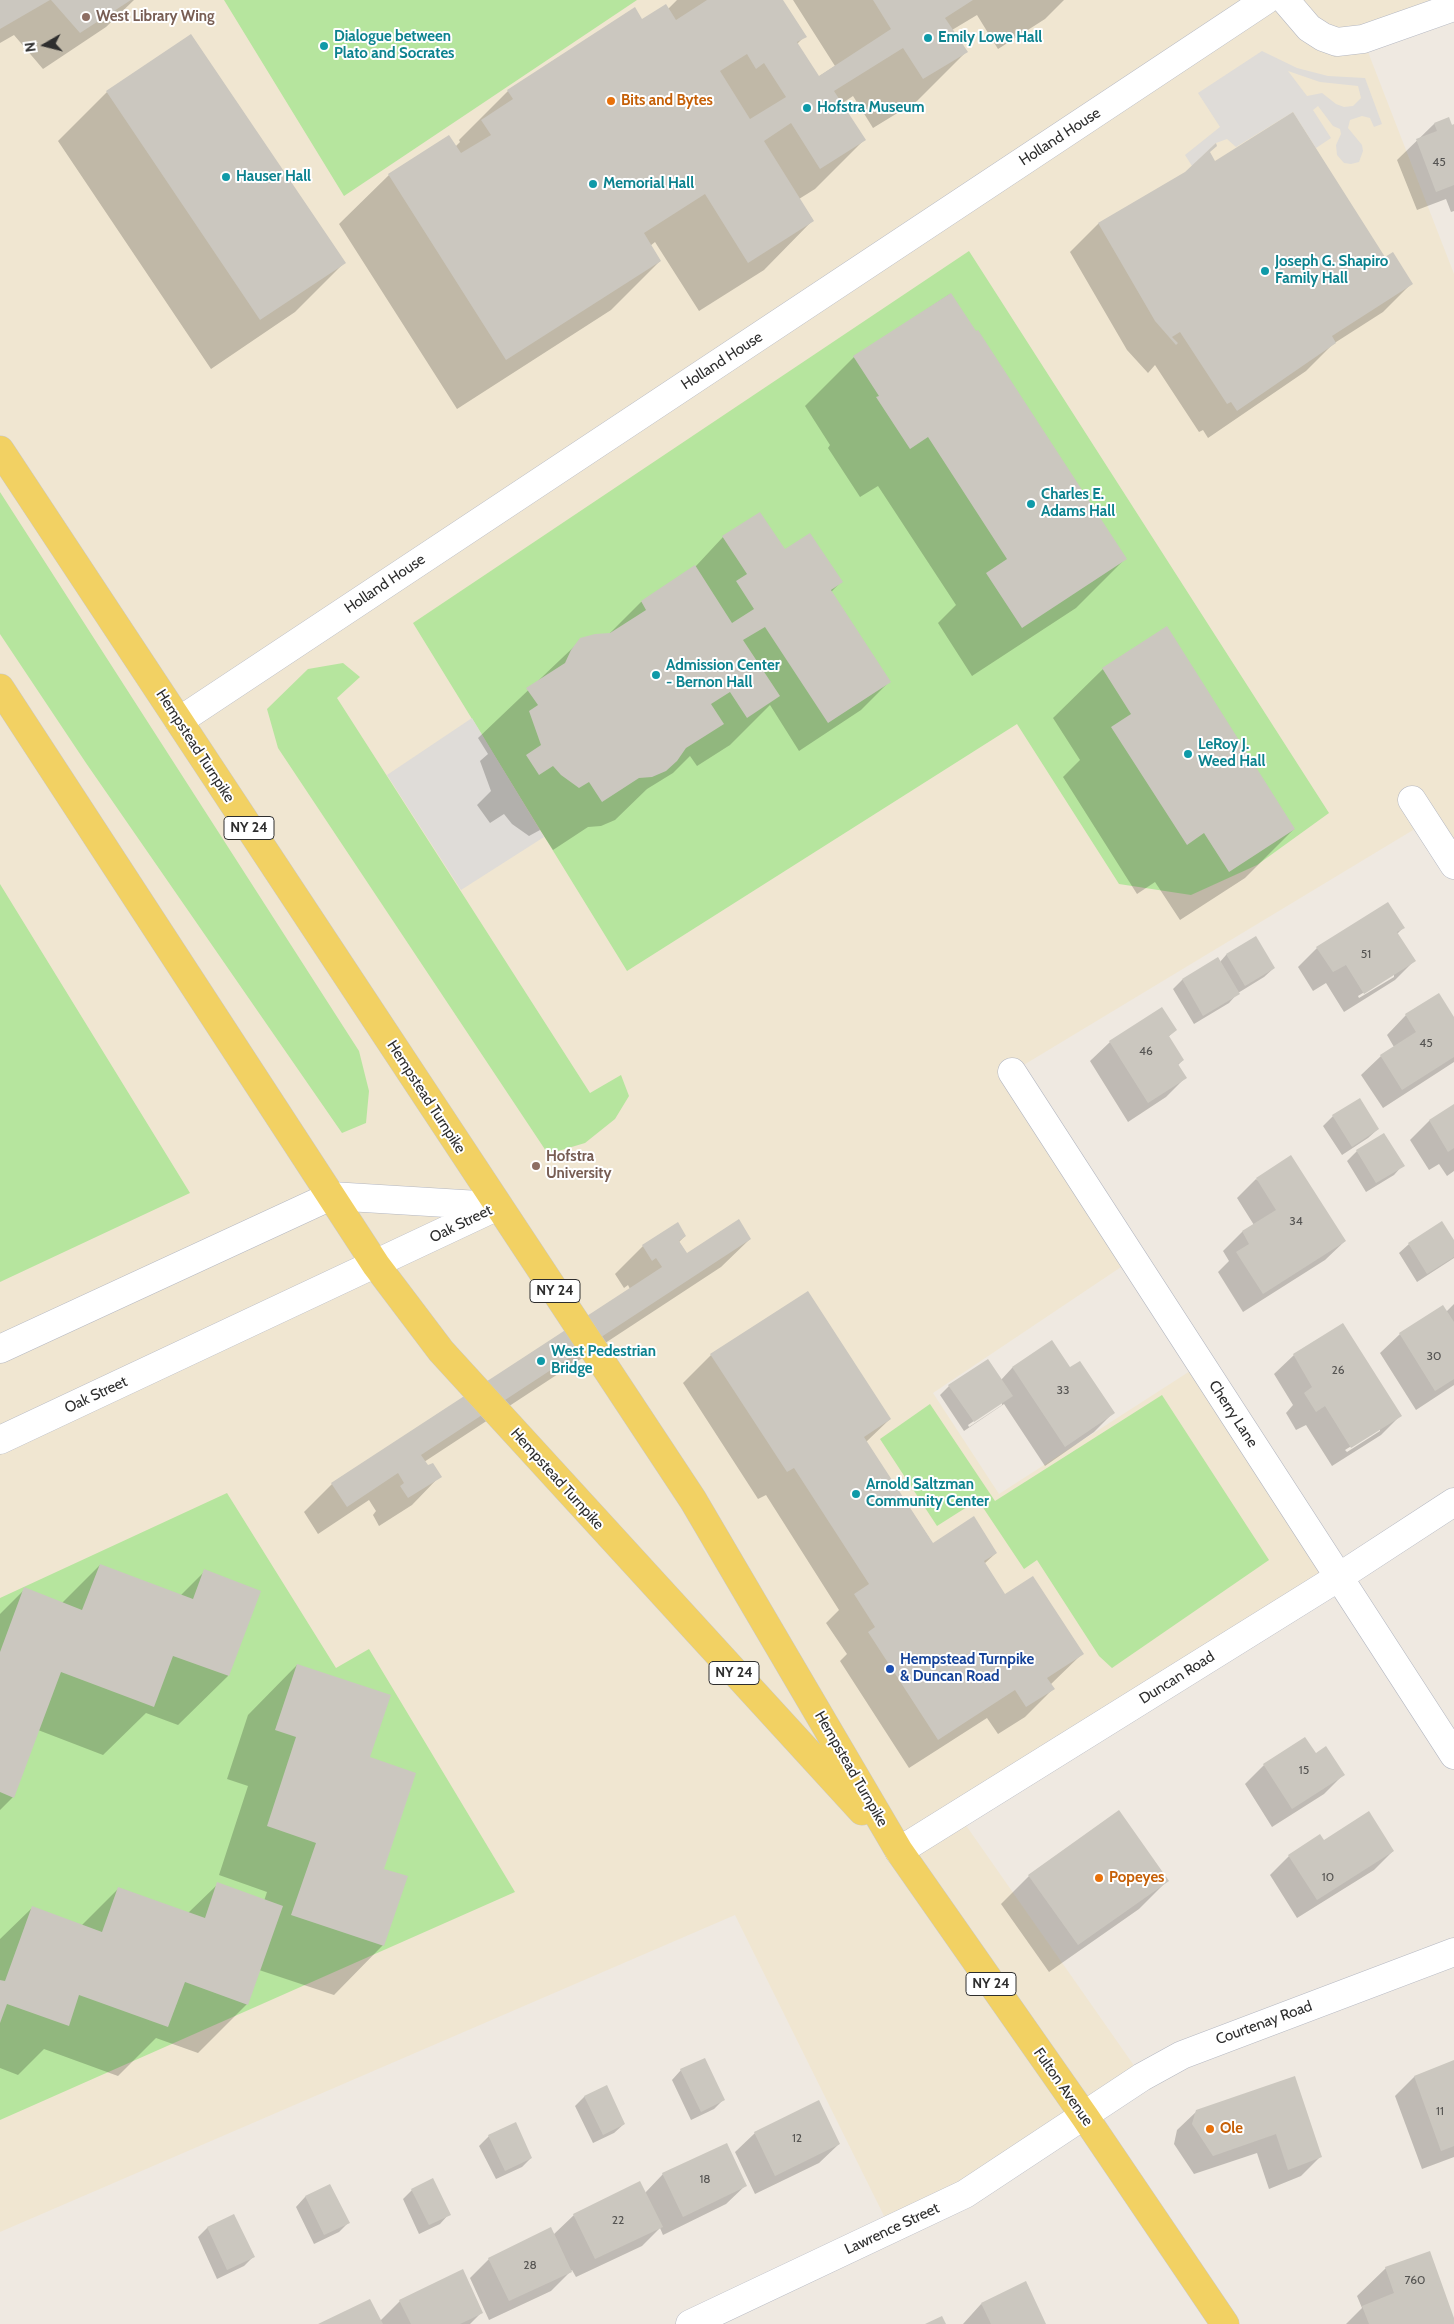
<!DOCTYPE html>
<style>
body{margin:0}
#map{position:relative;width:1454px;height:2324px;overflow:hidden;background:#efe9e1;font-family:Cabin,sans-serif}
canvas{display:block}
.north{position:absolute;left:20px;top:20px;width:50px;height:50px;-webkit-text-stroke:4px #fff;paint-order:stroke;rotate:262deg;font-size:14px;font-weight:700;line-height:20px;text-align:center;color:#2e2e2e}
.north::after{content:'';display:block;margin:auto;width:18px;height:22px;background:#2e2e2e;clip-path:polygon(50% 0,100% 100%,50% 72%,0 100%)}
</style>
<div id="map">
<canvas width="1454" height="2324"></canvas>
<div class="north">N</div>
</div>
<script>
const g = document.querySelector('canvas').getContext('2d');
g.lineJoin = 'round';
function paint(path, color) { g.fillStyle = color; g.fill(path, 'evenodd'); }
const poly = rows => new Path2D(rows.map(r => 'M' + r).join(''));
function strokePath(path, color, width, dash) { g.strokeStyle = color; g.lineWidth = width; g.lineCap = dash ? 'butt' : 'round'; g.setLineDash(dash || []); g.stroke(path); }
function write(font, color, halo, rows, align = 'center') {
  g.font = font + ' Cabin,sans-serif'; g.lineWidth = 4; g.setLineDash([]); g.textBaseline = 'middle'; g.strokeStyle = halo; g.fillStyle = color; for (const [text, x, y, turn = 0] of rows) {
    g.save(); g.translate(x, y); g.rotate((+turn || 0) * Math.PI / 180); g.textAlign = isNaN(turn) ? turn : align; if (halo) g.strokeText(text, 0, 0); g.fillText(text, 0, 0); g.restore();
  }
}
paint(poly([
 [0,0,1454,0,1363,39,1454,274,1454,863,1428,821,1012,1072,1133,1259,933,1393,999,1494,1201,1364,1339,1577,958,1814,1142,2077,891,2230,735,1915,0,2232]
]), '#f0e6d1');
paint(poly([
 [224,0,637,0,344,196],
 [969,251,1329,813,1257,865,1191,895,1119,884,1017,724,627,971,413,623],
 [0,492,359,1051,369,1091,366,1123,342,1133,86,763,0,634],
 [343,663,360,677,337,698,590,1093,621,1075,629,1096,615,1119,585,1143,548,1154,278,748,267,709,308,669],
 [0,884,190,1193,0,1282],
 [1162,1395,1269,1560,1112,1668,1099,1656,1037,1560,1024,1569,978,1500,937,1526,880,1439,930,1404,995,1501],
 [227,1493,336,1668,369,1649,515,1892,0,2120,0,1598]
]), '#b6e59e');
paint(poly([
 [1262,51,1297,68,1328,76,1365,78,1382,124,1374,127,1370,118,1362,116,1350,120,1348,128,1362,145,1363,151,1359,162,1351,164,1344,163,1337,155,1336,145,1341,134,1340,129,1333,126,1318,106,1313,110,1331,138,1316,148,1293,112,1236,147,1227,139,1216,143,1192,166,1185,155,1220,127,1198,93],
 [1288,71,1320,82,1358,86,1361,98,1353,106,1344,107,1336,104,1322,93,1307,96],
 [472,718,544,837,461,890,387,775]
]), '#dfdcd8');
paint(poly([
 [0,0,134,0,106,27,43,69,14,35,0,43],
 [677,0,782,0,805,36,797,44,818,77,835,66,793,0,1064,0,1045,19,998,49,977,15,952,30,966,52,917,101,873,128,853,96,841,104,864,140,815,189,799,199,813,220,764,270,699,311,655,242,650,246,660,261,611,310,457,409,339,224,389,175,456,146,460,142,459,140,508,91,668,9],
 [107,92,344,263,295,312,211,369,58,141],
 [1434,124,1454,125,1454,211,1451,212,1446,199,1417,210,1397,160],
 [1209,152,1215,163,1384,259,1411,284,1383,312,1333,344,1306,371,1208,438,1203,430,1199,432,1155,365,1148,373,1127,350,1070,252,1098,224,1186,173],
 [950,294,1125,559,1076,608,972,676,938,623,956,605,878,486,860,497,828,448,830,445,805,406,854,357],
 [723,537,784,551,841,582,831,592,889,682,861,710,799,751,770,705,730,745,697,766,690,756,673,773,647,789,615,820,601,826,588,827,553,850,540,830,529,836,512,824,504,814,490,823,477,805,491,791,480,761,488,754,478,738,581,640,609,634,641,602,696,566],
 [1103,669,1294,829,1245,878,1180,920,1155,882,1137,894,1063,777,1080,760,1053,718],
 [1403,928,1397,934,1414,961,1395,980,1344,1012,1326,983,1313,991,1298,967,1317,948],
 [1394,974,1394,977,1359,998,1358,996],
 [1256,938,1274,968,1264,977,1238,993,1229,1003,1194,1024,1173,989,1182,980,1218,958,1220,962,1226,955],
 [1162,1009,1176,1030,1168,1037,1183,1060,1178,1065,1185,1078,1166,1097,1128,1122,1090,1061,1110,1042],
 [1406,1015,1454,1020,1454,1062,1383,1108,1361,1075,1381,1056,1394,1047,1387,1035],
 [1360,1099,1378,1129,1368,1138,1342,1155,1323,1126,1333,1116],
 [1454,1105,1454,1171,1447,1176,1439,1164,1429,1170,1410,1140,1429,1121],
 [1384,1134,1403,1165,1394,1175,1366,1192,1347,1161,1357,1151],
 [1256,1179,1345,1241,1325,1260,1243,1312,1218,1272,1229,1261,1223,1251,1242,1232,1254,1225,1237,1198],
 [1442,1223,1454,1242,1454,1258,1417,1282,1399,1253,1409,1244],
 [685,1236,679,1242,687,1254,750,1239,721,1267,424,1462,440,1476,412,1505,379,1526,373,1515,376,1511,369,1500,318,1534,304,1512,332,1484,630,1289,628,1285,624,1288,615,1274,643,1246],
 [1454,1304,1454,1385,1416,1410,1380,1353,1400,1334,1443,1307,1446,1312],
 [1343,1324,1400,1416,1381,1435,1332,1466,1306,1425,1296,1430,1286,1413,1293,1405,1274,1374,1294,1355],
 [1380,1428,1380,1431,1347,1452,1345,1450],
 [1052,1342,1070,1369,1113,1413,1094,1432,1045,1466,1004,1404,964,1431,940,1395,949,1386,1001,1380,1012,1368],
 [1002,1402,1002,1405,969,1427,968,1425],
 [711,1355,890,1419,866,1442,933,1544,996,1553,984,1564,1005,1596,1082,1654,1050,1685,1053,1689,1025,1717,998,1734,987,1718,909,1768,840,1661,847,1654,826,1623,839,1610,766,1495,758,1499,683,1383],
 [100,1565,180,1596,205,1571,259,1592,228,1676,178,1725,146,1713,103,1755,38,1730,13,1797,0,1810,0,1614,25,1589,62,1603],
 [297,1665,368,1758,383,1869,383,1945,334,1995,259,1970,247,2004,198,2053,156,2038,118,2076,44,2049,18,2075,0,2068,0,1939,32,1908,81,1926,119,1888,188,1913,218,1884,264,1901,267,1892,219,1875,248,1786,227,1779,248,1715],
 [1315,1754,1343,1775,1324,1794,1272,1827,1245,1784,1264,1765],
 [1393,1851,1374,1870,1297,1918,1270,1875,1289,1856],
 [1029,1876,1167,1881,1139,1909,1049,1972,1001,1904],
 [1454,2062,1454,2157,1422,2169,1395,2096,1414,2077],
 [681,2070,723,2100,714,2109,691,2120,672,2080],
 [1294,2078,1320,2157,1301,2176,1269,2189,1257,2153,1194,2174,1174,2144,1177,2130,1197,2111],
 [606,2087,624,2124,614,2133,593,2143,575,2106,584,2097],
 [755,2133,839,2144,819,2163,755,2194,735,2152],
 [489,2136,531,2158,522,2167,496,2179,479,2146],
 [663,2174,746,2185,726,2204,663,2235,660,2228,642,2246,576,2277,572,2270,551,2291,489,2320,470,2278,489,2259,553,2235,574,2215,645,2193],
 [330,2185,348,2223,339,2232,314,2244,296,2207,305,2197],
 [412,2190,449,2214,440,2224,419,2234,403,2199],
 [234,2215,253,2257,244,2266,217,2279,198,2237,207,2228],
 [1386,2268,1454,2322,1454,2324,1346,2324,1362,2308,1357,2296],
 [400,2301,482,2312,470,2324,321,2324,380,2321],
 [981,2304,1045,2324,963,2324]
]), '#0003');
paint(poly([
 [0,0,50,0,0,29],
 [51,0,131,0,80,33],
 [707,0,783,0,807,37,797,42,819,76,891,29,873,0,973,0,945,18,968,52,923,79,903,48,834,91,866,140,820,169,791,123,764,141,814,221,748,263,705,194,644,233,661,261,506,360,388,174,449,135,461,153,491,135,481,120,513,99,507,90,635,7,642,19,666,4,676,20],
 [747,54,756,69,764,63,786,97,750,119,720,71],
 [191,34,346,263,260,320,106,91],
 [1293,112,1385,257,1393,252,1413,284,1332,336,1336,343,1237,411,1231,402,1227,404,1180,332,1172,337,1178,343,1176,345,1155,321,1098,223,1185,172,1216,143,1217,146,1210,152,1215,161],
 [1449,117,1452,125,1454,124,1454,185,1436,192,1416,139,1437,131,1434,123],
 [951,293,976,331,978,330,1127,559,1022,628,986,573,1007,559,928,437,910,449,876,397,879,396,853,356],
 [760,512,785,549,810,533,843,582,831,590,891,682,828,723,765,627,743,640,780,696,747,718,730,692,711,704,724,724,686,748,677,761,666,771,652,777,639,778,602,802,589,782,579,788,561,775,553,766,539,775,526,755,541,745,529,711,538,705,526,688,565,663,571,650,580,638,595,634,610,633,646,610,641,601,695,565,732,623,754,609,736,581,747,574,722,536],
 [1167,626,1295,829,1229,872,1204,833,1187,845,1111,727,1131,714,1102,668],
 [1388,902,1405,928,1397,932,1416,961,1364,994,1346,965,1333,972,1316,947],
 [1256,936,1275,968,1245,986,1226,954],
 [1218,957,1240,994,1203,1016,1182,979],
 [1439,993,1454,1017,1454,1057,1402,1090,1380,1055,1416,1032,1405,1014],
 [1162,1007,1177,1030,1169,1036,1184,1060,1178,1064,1187,1078,1148,1103,1109,1041],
 [1360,1098,1379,1129,1352,1147,1332,1115],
 [1454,1104,1454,1148,1448,1152,1429,1120],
 [1384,1133,1405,1166,1376,1183,1356,1150],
 [1291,1155,1346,1241,1263,1294,1236,1252,1249,1244,1242,1231,1276,1210,1256,1178],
 [739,1219,751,1239,421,1455,428,1465,433,1463,442,1477,408,1498,400,1486,404,1483,398,1473,347,1507,331,1483,662,1267,656,1258,652,1261,642,1245,678,1222,686,1236,679,1241,687,1253],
 [1442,1221,1454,1240,1454,1257,1427,1274,1408,1243],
 [808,1291,891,1419,864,1437,933,1543,974,1516,997,1553,984,1561,1005,1594,1033,1576,1084,1654,1047,1678,1055,1689,1026,1707,1015,1690,938,1740,868,1632,875,1627,854,1594,869,1584,794,1468,787,1472,710,1354],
 [1443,1305,1454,1322,1454,1379,1435,1391,1399,1333],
 [1343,1323,1402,1416,1351,1448,1325,1406,1316,1412,1304,1393,1312,1387,1293,1354],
 [1052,1340,1070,1367,1080,1361,1115,1413,1065,1447,1012,1367],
 [988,1359,1013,1396,974,1422,948,1385],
 [100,1564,193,1599,204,1569,261,1591,229,1676,173,1656,154,1707,61,1672,14,1798,0,1792,0,1652,24,1587,82,1610],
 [297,1664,391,1695,370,1757,416,1773,384,1869,408,1876,384,1946,291,1915,316,1843,267,1826,296,1737,275,1730],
 [1305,1737,1316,1753,1326,1746,1345,1775,1292,1809,1263,1764],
 [1119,1810,1169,1881,1078,1945,1028,1875],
 [1369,1811,1394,1851,1317,1900,1288,1855,1320,1834,1324,1840],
 [217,1882,283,1906,248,2005,185,1982,168,2027,79,1995,69,2026,7,2004,0,2023,0,1980,5,1981,32,1906,102,1932,118,1887,205,1918],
 [705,2058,725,2100,701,2112,680,2069],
 [1454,2060,1454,2146,1441,2151,1414,2076],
 [1295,2076,1322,2157,1288,2170,1276,2134,1213,2156,1192,2124,1196,2110],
 [607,2085,625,2124,603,2135,584,2096],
 [819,2100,840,2144,775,2176,754,2132],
 [516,2122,532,2158,505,2171,488,2135],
 [727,2143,747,2186,683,2217,662,2173],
 [433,2178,451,2215,429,2225,411,2189],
 [640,2181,663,2227,595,2259,573,2214],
 [330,2184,350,2223,324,2235,305,2196],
 [234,2214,255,2257,227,2270,207,2227],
 [551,2227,572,2272,509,2301,488,2258],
 [1430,2251,1454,2318,1454,2324,1369,2324,1362,2306,1394,2293,1385,2267],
 [463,2269,483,2313,460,2324,411,2324,399,2300],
 [1026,2281,1046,2324,991,2324,981,2303],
 [370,2299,383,2324,318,2324],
 [942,2316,946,2324,925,2324]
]), '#cbc7bf');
const minor = poly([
 [1285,0,1309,28,1323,37,1337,42,1363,39,1454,7],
 [179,721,1266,0],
 [1412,800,1454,865],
 [1012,1072,1454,1755],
 [0,1349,331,1196,495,1206],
 [0,1440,498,1206],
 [899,1851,1339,1577,1454,1502],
 [690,2324,965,2194,1142,2077,1182,2055,1454,1952]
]);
const major = poly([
 [0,450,693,1500,899,1851,1085,2117,1225,2324],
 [0,688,376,1265,441,1351,862,1811]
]);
strokePath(minor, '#b4b7c1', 29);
strokePath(major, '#c9c9c9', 29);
strokePath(minor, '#fff', 28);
strokePath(major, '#f2d163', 28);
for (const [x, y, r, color] of [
 [86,17,5,"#8d6e63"],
 [928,38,5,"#0f9aa8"],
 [324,46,5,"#0f9aa8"],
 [611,101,5,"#e8710a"],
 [807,108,5,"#0f9aa8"],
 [226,177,5,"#0f9aa8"],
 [593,184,5,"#0f9aa8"],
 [1265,271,5,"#0f9aa8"],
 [1031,504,5,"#0f9aa8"],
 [656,675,5,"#0f9aa8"],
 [1188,754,5,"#0f9aa8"],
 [536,1166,5,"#8d6e63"],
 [541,1361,5,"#0f9aa8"],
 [856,1494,5,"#0f9aa8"],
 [890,1669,5,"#1a4fb4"],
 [1099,1878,5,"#e8710a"],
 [1210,2129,5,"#e8710a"]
]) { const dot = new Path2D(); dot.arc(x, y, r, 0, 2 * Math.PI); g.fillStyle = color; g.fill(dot); strokePath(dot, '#fff', 2); }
write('12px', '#555452', null, [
 ["45",1439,162],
 ["51",1366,954],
 ["45",1426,1043],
 ["46",1146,1051],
 ["34",1296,1221],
 ["30",1434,1356],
 ["26",1338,1370],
 ["33",1063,1390],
 ["15",1304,1770],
 ["10",1328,1877],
 ["11",1440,2111],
 ["12",797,2138],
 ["18",705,2179],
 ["22",618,2220],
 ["28",530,2265],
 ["760",1415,2280]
]);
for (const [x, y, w] of [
 [249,828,50],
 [555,1291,50],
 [734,1673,50],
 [991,1984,50]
]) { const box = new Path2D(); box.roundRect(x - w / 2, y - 11.5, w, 23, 4); g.fillStyle = '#fff'; g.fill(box); strokePath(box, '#2e2e2e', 1); }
write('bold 14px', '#2e2e2e', null, [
 ["NY 24",249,828],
 ["NY 24",555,1291],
 ["NY 24",734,1673],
 ["NY 24",991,1984]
]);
write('bold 15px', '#785e54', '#fff', [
 ["West Library Wing",96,17],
 ["Hofstra",546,1157],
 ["University",546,1174]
], 'left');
write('bold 15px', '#0d838f', '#fff', [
 ["Dialogue between",334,37],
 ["Plato and Socrates",334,54],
 ["Emily Lowe Hall",938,38],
 ["Hofstra Museum",817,108],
 ["Hauser Hall",236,177],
 ["Memorial Hall",603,184],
 ["Joseph G. Shapiro",1275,262],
 ["Family Hall",1275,279],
 ["Charles E.",1041,495],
 ["Adams Hall",1041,512],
 ["Admission Center",666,666],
 ["- Bernon Hall",666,683],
 ["LeRoy J.",1198,745],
 ["Weed Hall",1198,762],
 ["West Pedestrian",551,1352],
 ["Bridge",551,1369],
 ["Arnold Saltzman",866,1485],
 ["Community Center",866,1502]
], 'left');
write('bold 15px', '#c56008', '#fff', [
 ["Bits and Bytes",621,101],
 ["Popeyes",1109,1878],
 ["Ole",1220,2129]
], 'left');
write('15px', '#2e2e2e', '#fff', [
 ["Holland House",1060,137,-33],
 ["Holland House",722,361,-33],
 ["Holland House",385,584,-34],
 ["Hempstead Turnpike",195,746,57],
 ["Hempstead Turnpike",426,1097,57],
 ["Oak Street",461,1224,-26],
 ["Oak Street",96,1395,-25],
 ["Cherry Lane",1233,1414,57],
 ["Hempstead Turnpike",557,1479,48],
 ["Duncan Road",1177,1678,-32],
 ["Hempstead Turnpike",851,1769,60],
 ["Courtenay Road",1264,2023,-20],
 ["Fulton Avenue",1063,2087,55],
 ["Lawrence Street",892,2229,-25]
]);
write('bold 15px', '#164399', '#fff', [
 ["Hempstead Turnpike",900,1660],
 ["& Duncan Road",900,1677]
], 'left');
</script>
